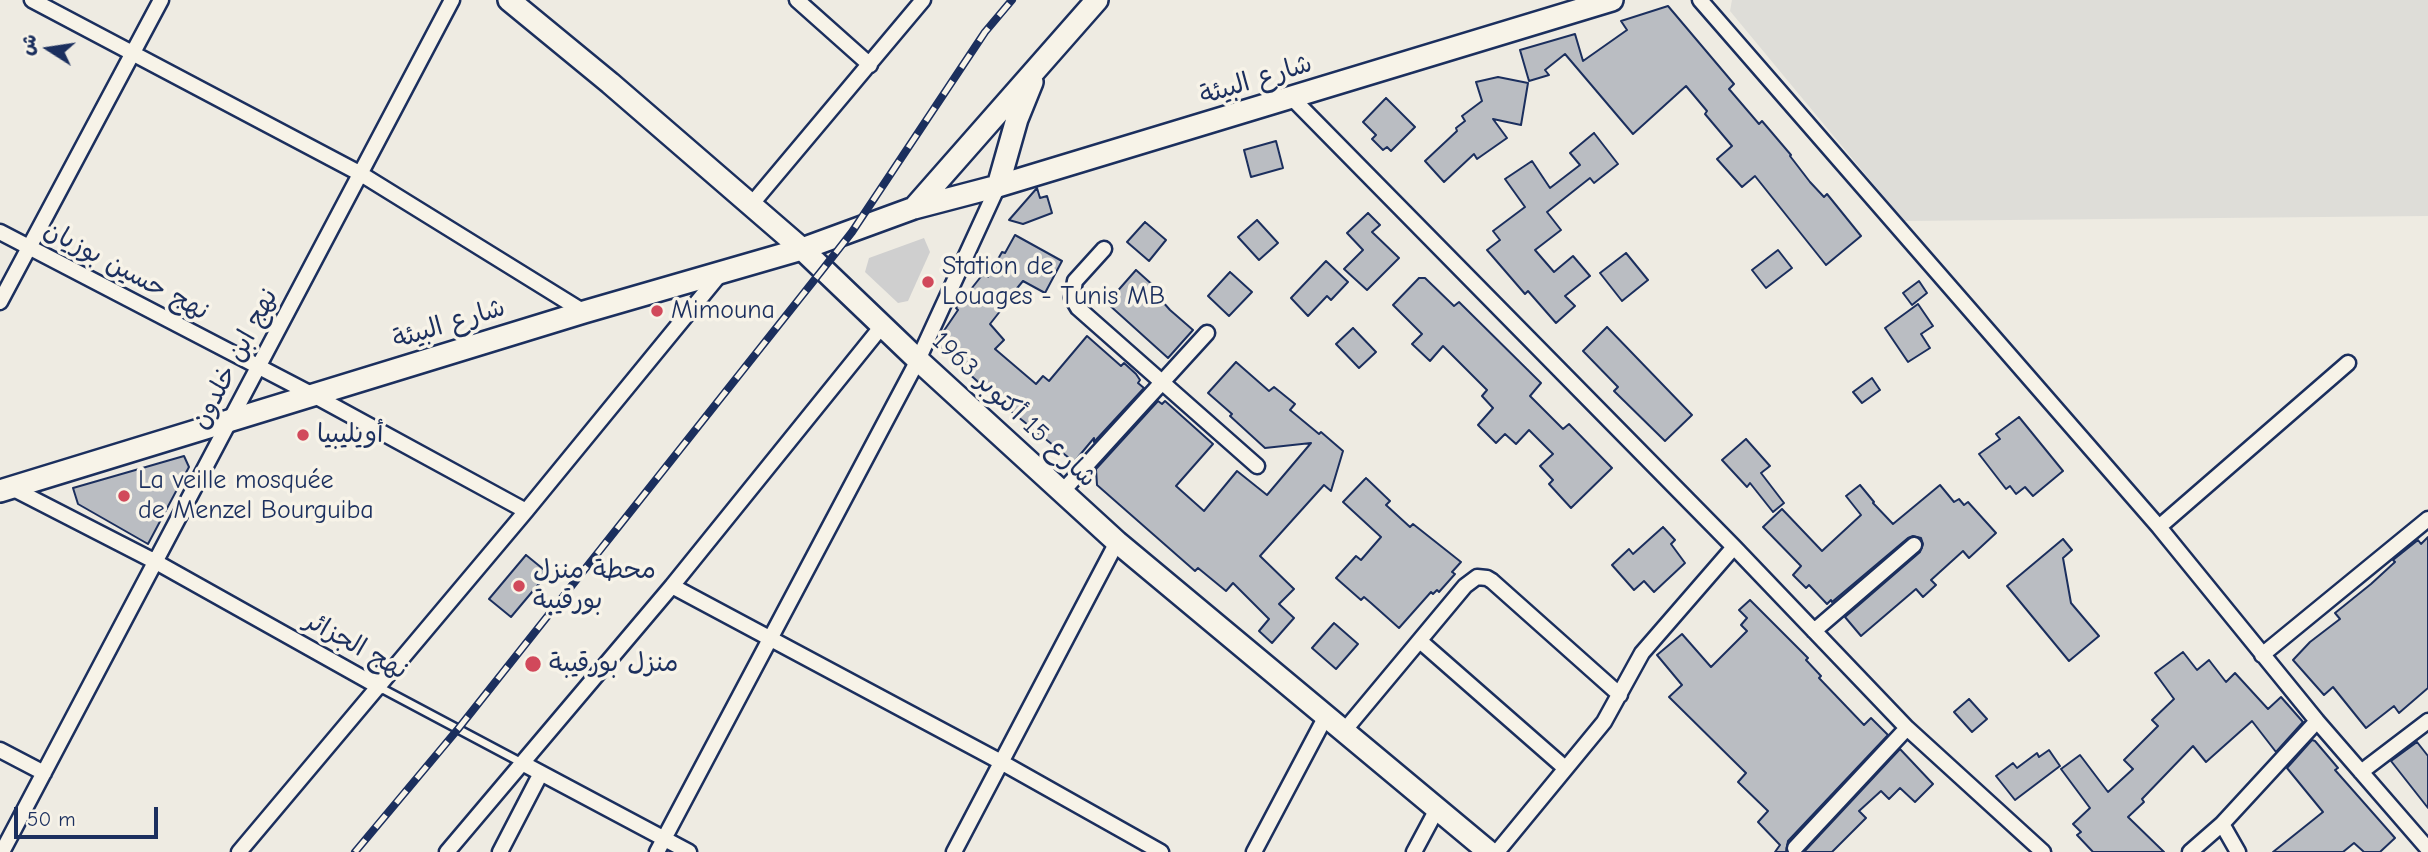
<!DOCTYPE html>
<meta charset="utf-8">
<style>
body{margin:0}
#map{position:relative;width:2428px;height:852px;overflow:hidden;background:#eeebe2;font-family:"Comic Neue","Playpen Sans Arabic",sans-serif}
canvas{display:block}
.north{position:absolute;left:14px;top:14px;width:70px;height:70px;-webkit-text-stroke:5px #f7f3e8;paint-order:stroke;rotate:282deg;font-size:19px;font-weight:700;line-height:28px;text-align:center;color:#1b2f5e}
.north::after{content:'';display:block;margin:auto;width:24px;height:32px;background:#1b2f5e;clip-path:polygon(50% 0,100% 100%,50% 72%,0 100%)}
.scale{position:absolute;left:14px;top:807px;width:144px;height:32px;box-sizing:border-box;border:4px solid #1b2f5e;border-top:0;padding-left:9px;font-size:21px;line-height:24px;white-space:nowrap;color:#1b2f5e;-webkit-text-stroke:5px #f7f3e8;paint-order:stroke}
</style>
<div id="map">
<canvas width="2428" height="852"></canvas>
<div class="north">ش</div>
<div class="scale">50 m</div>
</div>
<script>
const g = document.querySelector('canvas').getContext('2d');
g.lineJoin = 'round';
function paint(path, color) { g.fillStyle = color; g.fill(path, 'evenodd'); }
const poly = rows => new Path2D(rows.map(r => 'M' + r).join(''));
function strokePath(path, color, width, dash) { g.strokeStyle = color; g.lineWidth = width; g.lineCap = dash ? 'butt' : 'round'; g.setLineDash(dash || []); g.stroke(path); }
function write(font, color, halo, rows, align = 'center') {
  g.font = font + ' "Comic Neue","Playpen Sans Arabic",sans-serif'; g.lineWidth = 7; g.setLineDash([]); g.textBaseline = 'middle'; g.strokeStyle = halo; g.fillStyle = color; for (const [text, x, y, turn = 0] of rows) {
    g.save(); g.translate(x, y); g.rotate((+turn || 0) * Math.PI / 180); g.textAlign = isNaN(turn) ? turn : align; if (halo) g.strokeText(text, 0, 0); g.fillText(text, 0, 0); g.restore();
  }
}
paint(poly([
 [1732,0,2428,0,2428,216,1904,221,1730,11]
]), '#deddd8');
paint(poly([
 [924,238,930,252,908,301,898,303,865,272,869,258]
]), '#cfcfcf');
const building = poly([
 [1668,6,1734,84,1729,89,1759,124,1762,121,1791,155,1790,156,1810,182,1824,197,1827,194,1861,236,1826,265,1755,176,1742,187,1717,159,1732,146,1705,114,1707,111,1686,86,1633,134,1565,54,1545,70,1549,75,1529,81,1520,50,1575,34,1583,61,1627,30,1621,21,1668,6],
 [1498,77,1528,83,1521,125,1493,119,1507,138,1477,159,1474,154,1444,182,1425,161,1457,131,1456,128,1465,121,1462,116,1482,101,1476,82,1498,77],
 [1386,98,1415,127,1391,151,1387,147,1383,150,1372,139,1376,135,1363,122,1386,98],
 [1594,133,1618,164,1594,183,1590,178,1547,212,1561,230,1535,250,1554,272,1573,256,1590,276,1565,296,1575,306,1556,323,1528,291,1525,294,1487,250,1500,240,1493,231,1525,207,1505,179,1532,161,1550,188,1580,165,1570,153,1594,133],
 [1276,141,1283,168,1251,177,1244,150,1276,141],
 [1037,188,1040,198,1047,196,1052,213,1023,224,1009,220,1037,188],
 [1368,213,1380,225,1372,232,1399,258,1367,290,1344,269,1363,250,1347,233,1368,213],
 [1257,220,1278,243,1259,260,1238,237,1257,220],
 [1145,222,1166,240,1149,261,1127,242,1145,222],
 [1015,235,1062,261,1045,293,1023,281,1004,304,1005,305,990,324,1004,340,995,349,1036,384,1043,376,1049,381,1087,336,1121,366,1124,363,1136,374,1140,380,1138,383,1144,388,1094,442,1094,438,1074,462,1002,404,939,346,939,338,958,310,956,308,983,274,988,277,1002,252,1005,253,1015,235],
 [1778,250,1792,268,1766,288,1752,270,1778,250],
 [1626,253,1648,280,1622,301,1600,273,1626,253],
 [1326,261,1348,282,1331,300,1327,296,1308,316,1291,298,1326,261],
 [1136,270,1166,297,1162,301,1170,310,1193,330,1168,358,1107,303,1136,270],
 [1230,272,1252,292,1229,316,1208,296,1230,272],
 [1419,278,1425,278,1454,306,1459,302,1541,383,1530,396,1563,429,1569,424,1612,468,1571,508,1549,484,1553,480,1540,466,1553,454,1529,430,1516,444,1505,434,1496,443,1478,425,1493,408,1482,396,1487,390,1443,346,1430,361,1412,344,1422,334,1393,305,1419,278],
 [1919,281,1927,293,1912,305,1903,293,1919,281],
 [1918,304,1933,326,1921,334,1930,348,1908,362,1885,328,1918,304],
 [1607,327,1692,415,1665,441,1614,391,1618,387,1583,351,1607,327],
 [1353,328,1376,352,1359,368,1336,344,1353,328],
 [1236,362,1269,391,1274,387,1295,404,1290,410,1319,434,1321,432,1343,451,1331,491,1324,485,1260,556,1294,589,1279,604,1294,618,1272,643,1259,631,1269,619,1233,583,1226,591,1198,568,1195,571,1097,485,1096,469,1158,401,1162,404,1165,401,1213,444,1176,486,1204,511,1237,471,1267,495,1311,443,1265,448,1230,416,1232,414,1208,393,1236,362],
 [1872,378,1880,390,1862,403,1853,392,1872,378],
 [2019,417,2063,471,2033,496,2025,487,2016,494,2010,486,2006,489,1979,454,2000,439,1996,434,2019,417],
 [1746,439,1770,466,1761,473,1784,503,1773,512,1750,483,1747,487,1722,460,1746,439],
 [184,456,189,467,148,544,78,504,73,488,184,456],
 [1366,478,1390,501,1386,505,1410,527,1413,524,1461,562,1452,572,1455,574,1439,592,1437,590,1433,594,1431,592,1399,628,1371,603,1364,597,1361,600,1336,578,1356,556,1361,560,1381,537,1343,502,1366,478],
 [1860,485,1874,502,1873,503,1893,524,1940,485,1954,502,1959,499,1964,505,1968,502,1996,533,1969,558,1963,551,1931,580,1936,585,1923,597,1916,589,1861,636,1845,617,1920,552,1923,544,1921,538,1913,536,1908,538,1832,602,1831,600,1827,604,1809,585,1806,588,1793,575,1801,566,1763,527,1782,509,1822,551,1861,515,1846,496,1860,485],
 [1663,527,1675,540,1671,544,1685,563,1654,592,1644,581,1634,590,1612,565,1629,549,1633,554,1663,527],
 [2428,537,2428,688,2399,713,2394,706,2366,728,2333,687,2324,695,2293,660,2310,642,2340,619,2335,613,2371,584,2395,562,2393,560,2418,540,2421,544,2428,537],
 [2063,539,2072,550,2063,558,2071,603,2099,636,2069,661,2007,586,2063,539],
 [526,555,548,573,511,617,489,599,526,555],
 [1750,600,1808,658,1806,660,1821,676,1819,678,1864,725,1871,718,1888,735,1788,841,1786,852,1775,852,1780,845,1758,822,1768,811,1738,782,1746,773,1669,697,1682,685,1657,655,1682,634,1711,667,1747,631,1741,625,1747,618,1739,610,1750,600],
 [1334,623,1358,644,1336,669,1312,648,1334,623],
 [2183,652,2197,670,2209,660,2226,682,2235,673,2268,709,2281,697,2303,722,2276,752,2252,721,2206,762,2193,746,2142,799,2144,802,2128,817,2164,852,2093,852,2077,835,2081,832,2073,824,2090,808,2061,769,2080,755,2108,792,2133,769,2124,760,2158,726,2152,720,2174,699,2155,673,2183,652],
 [1969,699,1987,719,1972,732,1954,712,1969,699],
 [2312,740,2315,741,2338,768,2335,770,2395,838,2380,852,2364,852,2354,843,2343,852,2273,852,2323,812,2287,768,2312,740],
 [2417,742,2428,756,2428,808,2391,761,2417,742],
 [1900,749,1933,784,1915,802,1900,788,1889,799,1881,791,1859,811,1866,818,1832,852,1804,852,1900,749],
 [2049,750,2060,766,2015,800,1996,776,2013,763,2017,768,2037,753,2039,757,2049,750]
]);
paint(building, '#babdc2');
strokePath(building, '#1b2f5e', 2);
const lane = poly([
 [379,687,522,763]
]);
const street = poly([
 [32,0,361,174,584,312],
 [797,0,870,65],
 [1700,0,2159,527,2317,721,2428,849],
 [1292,98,1734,547,1907,728,2043,852],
 [750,206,923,0],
 [0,232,315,396,526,511],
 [1104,249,1075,281,1072,298,1078,308,1257,466],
 [0,302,161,0],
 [8,486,156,562,379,687],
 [1061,493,1207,333],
 [2159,527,2348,363],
 [672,586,1001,762,1161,852],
 [1814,631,1914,545],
 [1420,641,1565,768],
 [2262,655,2428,519],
 [1344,731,1465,586,1477,577,1487,578,1492,581,1620,695],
 [0,750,44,773],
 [522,763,689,852],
 [2361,772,2428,721],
 [2222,824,2238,852],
 [1795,848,1907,728],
 [2,852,452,0],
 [239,852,526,511,721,273],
 [447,852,672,586,882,326],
 [500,852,541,773],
 [657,852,918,360,998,186],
 [954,852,1117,542],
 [1254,852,1326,716],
 [1414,852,1437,809],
 [1497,852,1604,722,1642,653,1734,547],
 [2190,852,2222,824,2317,721]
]);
const secondary = poly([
 [509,0,610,83,802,249,918,360,1117,542,1489,852],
 [998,186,1017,119,1032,82],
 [914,208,1097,0],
 [0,491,584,312,802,249,914,208,998,186,1612,0]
]);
strokePath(lane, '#1b2f5e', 12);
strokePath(street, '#1b2f5e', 19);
strokePath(secondary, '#1b2f5e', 26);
strokePath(lane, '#f7f3e8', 7);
strokePath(street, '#f7f3e8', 14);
strokePath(secondary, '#f7f3e8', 21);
const rail = poly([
 [355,852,458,729,823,269,852,232,985,32,1012,0]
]);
strokePath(rail, '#1b2f5e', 8);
strokePath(rail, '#f7f3e8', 5, [16]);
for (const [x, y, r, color] of [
 [928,282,7,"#d1495b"],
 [657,311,7,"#d1495b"],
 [303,435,7,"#d1495b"],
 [124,496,7,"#d1495b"],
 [519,586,7,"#d1495b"],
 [533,664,9,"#d1495b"]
]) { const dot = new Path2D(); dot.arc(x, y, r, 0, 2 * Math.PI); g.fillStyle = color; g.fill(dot); strokePath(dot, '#f7f3e8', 2.5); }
write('26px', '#1b2f5e', '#f7f3e8', [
 ["شارع البيئة",1256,80,-17],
 ["نهج حسين بوزيان",126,271,28],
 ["شارع البيئة",449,324,-17],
 ["نهج ابن خلدون",235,359,-62],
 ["شارع 15 أكتوبر 1963",1014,410,43],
 ["نهج الجزائر",356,646,29]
]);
write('26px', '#1b2f5e', '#f7f3e8', [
 ["Station de",942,267],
 ["Louages - Tunis MB",942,297],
 ["Mimouna",671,311],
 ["أويليبيا",317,435],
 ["La veille mosquée",138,481],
 ["de Menzel Bourguiba",138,511],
 ["محطة منزل",533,571],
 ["بورقيبة",533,601],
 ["منزل بورقيبة",549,664]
], 'left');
</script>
